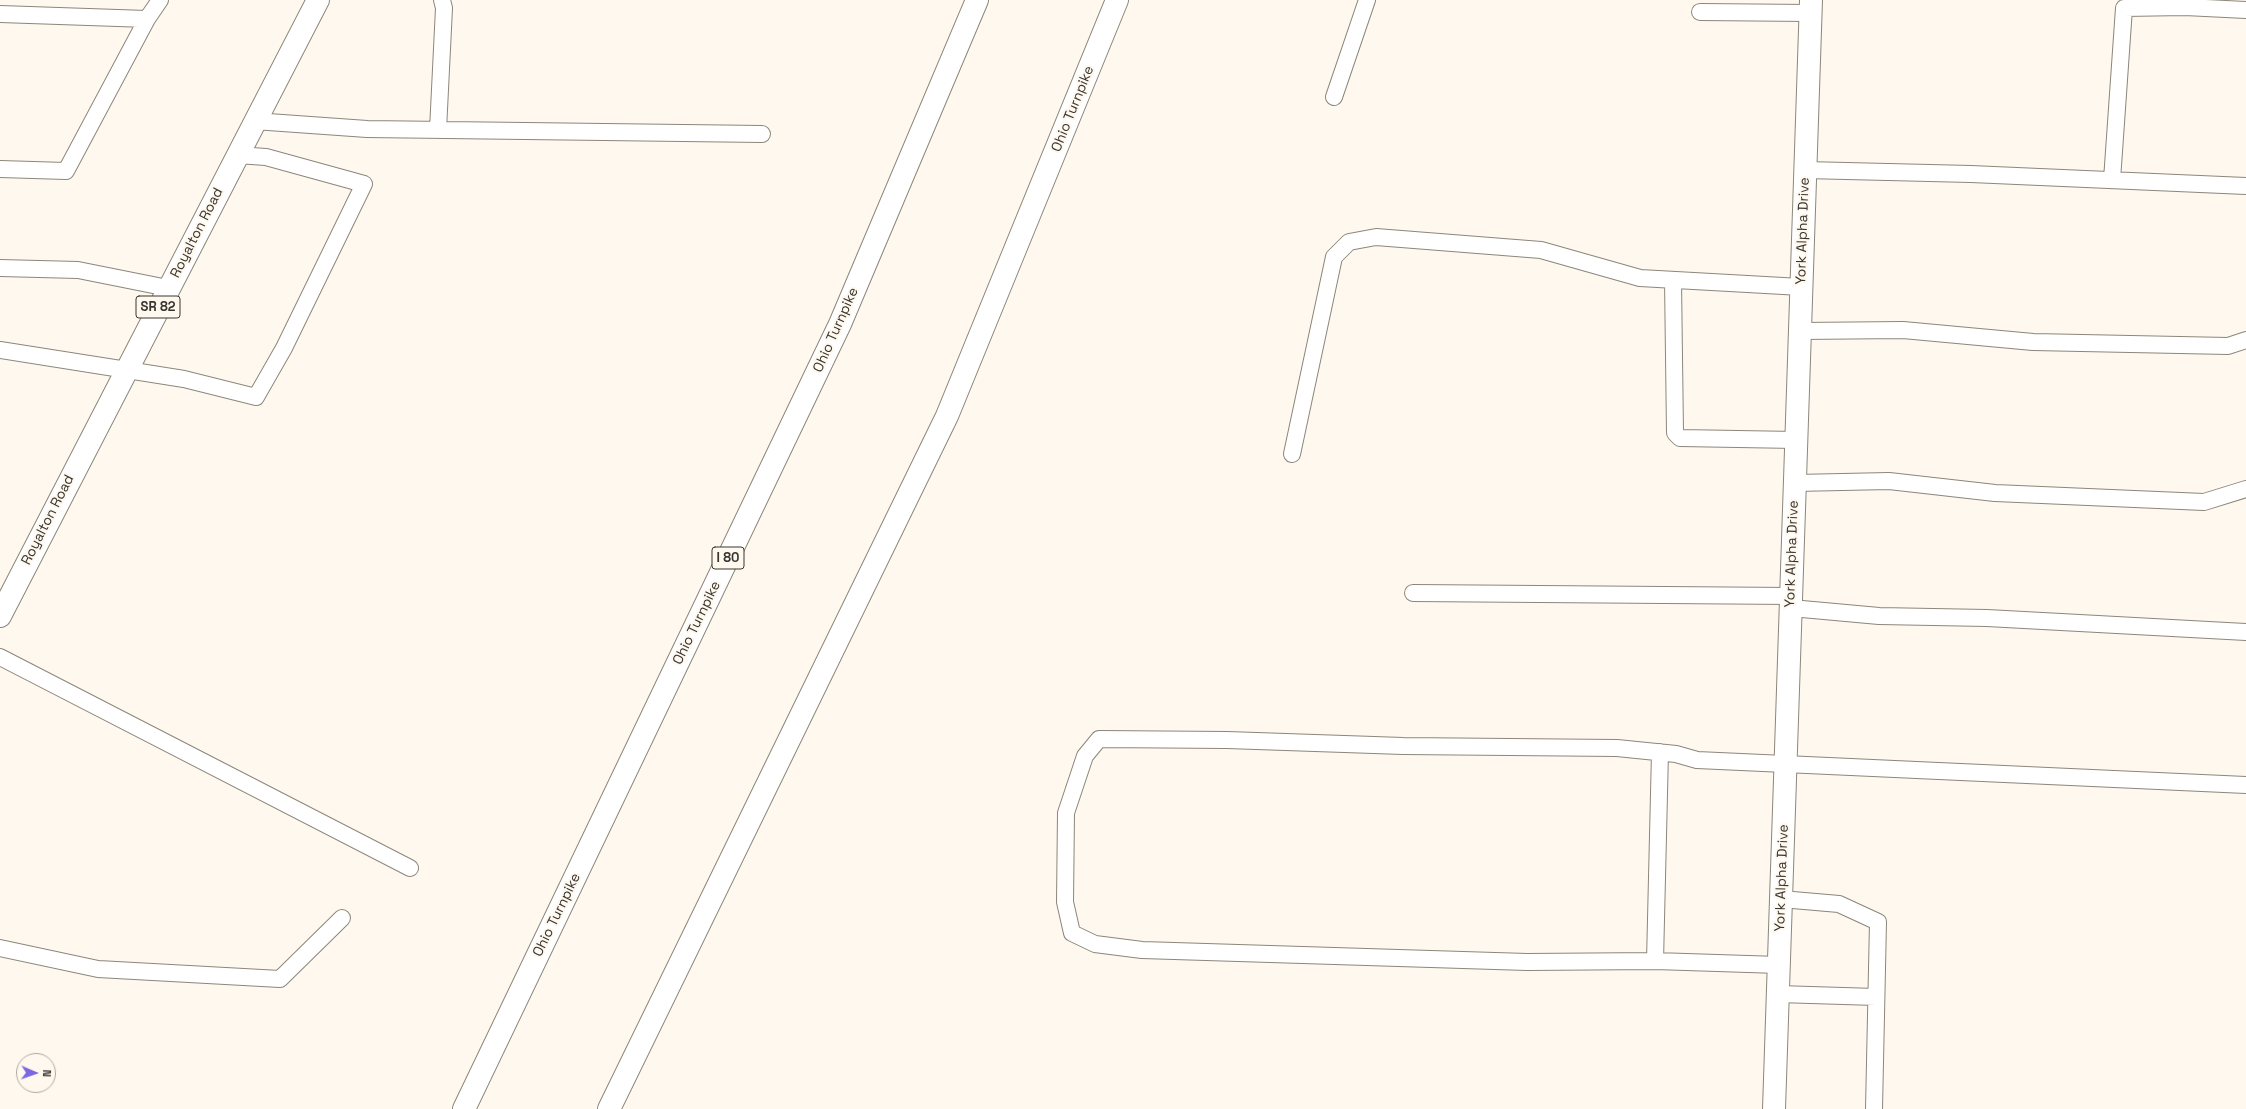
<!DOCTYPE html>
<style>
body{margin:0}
#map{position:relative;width:2246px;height:1109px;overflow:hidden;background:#fef8ee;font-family:"Space Grotesk",sans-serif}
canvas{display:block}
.north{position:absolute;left:16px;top:1053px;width:40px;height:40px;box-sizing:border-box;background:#fef8ee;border:1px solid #afaaa2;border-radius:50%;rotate:92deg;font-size:11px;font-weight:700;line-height:16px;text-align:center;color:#383631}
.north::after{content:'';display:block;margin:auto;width:14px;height:18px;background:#7c67e2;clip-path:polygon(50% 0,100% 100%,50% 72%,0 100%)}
</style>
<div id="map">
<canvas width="2246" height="1109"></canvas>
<div class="north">N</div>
</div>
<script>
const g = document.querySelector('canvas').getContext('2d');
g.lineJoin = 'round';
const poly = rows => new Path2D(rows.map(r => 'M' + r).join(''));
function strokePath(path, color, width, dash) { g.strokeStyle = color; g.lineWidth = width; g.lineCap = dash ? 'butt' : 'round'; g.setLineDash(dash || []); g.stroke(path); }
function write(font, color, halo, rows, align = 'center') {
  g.font = font + ' "Space Grotesk",sans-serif'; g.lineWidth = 4; g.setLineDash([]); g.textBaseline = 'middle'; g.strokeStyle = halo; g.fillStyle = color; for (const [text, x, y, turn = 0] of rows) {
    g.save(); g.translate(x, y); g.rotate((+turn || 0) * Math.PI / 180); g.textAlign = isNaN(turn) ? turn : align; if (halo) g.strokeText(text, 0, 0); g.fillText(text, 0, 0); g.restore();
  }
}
const service = poly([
 [1700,12,1810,13],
 [0,14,147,19,160,0],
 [1334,97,1367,0],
 [254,121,367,129,762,134],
 [438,130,444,8,442,0],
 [0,169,66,171,147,19],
 [1805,170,1971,174,2246,186],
 [2112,180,2124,8,2185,7,2246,10],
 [0,268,78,270,168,288],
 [1673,280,1675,433,1680,438,1796,440],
 [1800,331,1903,330,2033,342,2228,346,2246,340],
 [0,350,184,379,256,397,284,348,364,184,266,157,237,155],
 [1292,454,1334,257,1349,242,1376,237,1541,250,1640,278,1801,287],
 [1795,483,1889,481,1995,493,2204,502,2246,489],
 [1413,593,1791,596],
 [1791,608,1879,616,1987,618,2246,632],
 [0,657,410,868],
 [1781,899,1839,904,1878,922,1874,1109],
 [0,948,98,969,280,979,342,918],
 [1655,961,1660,752],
 [1779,965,1655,961,1527,962,1142,950,1095,944,1072,933,1065,902,1066,813,1085,756,1099,739,1227,740,1403,746,1617,748,1676,754,1697,760,2246,785],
 [1778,994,1876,997]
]);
const minor = poly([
 [1774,1109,1811,0]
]);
const primary = poly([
 [0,616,318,0]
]);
const motorway = poly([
 [464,1109,840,324,977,0],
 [609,1109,947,416,1117,0]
]);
strokePath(service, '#8c867b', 18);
strokePath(minor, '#8c867b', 24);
strokePath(primary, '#8c867b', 24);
strokePath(motorway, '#8c867b', 24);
strokePath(service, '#fff', 16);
strokePath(minor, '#fff', 22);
strokePath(primary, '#fff', 22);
strokePath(motorway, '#fff', 22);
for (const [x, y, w] of [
 [158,307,44],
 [728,558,32]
]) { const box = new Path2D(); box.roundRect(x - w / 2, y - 11, w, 22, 3); g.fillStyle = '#fef8ee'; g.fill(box); strokePath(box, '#383631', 1); }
write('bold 13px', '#383631', null, [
 ["SR 82",158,307],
 ["I 80",728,558]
]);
write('14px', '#383631', '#fef8ee', [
 ["Ohio Turnpike",1073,109,-68],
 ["York Alpha Drive",1803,231,-88],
 ["Royalton Road",197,233,-63],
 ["Ohio Turnpike",836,330,-66],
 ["Royalton Road",48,520,-63],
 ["York Alpha Drive",1792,554,-88],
 ["Ohio Turnpike",697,623,-64],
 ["York Alpha Drive",1782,878,-88],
 ["Ohio Turnpike",557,915,-64]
]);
</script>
